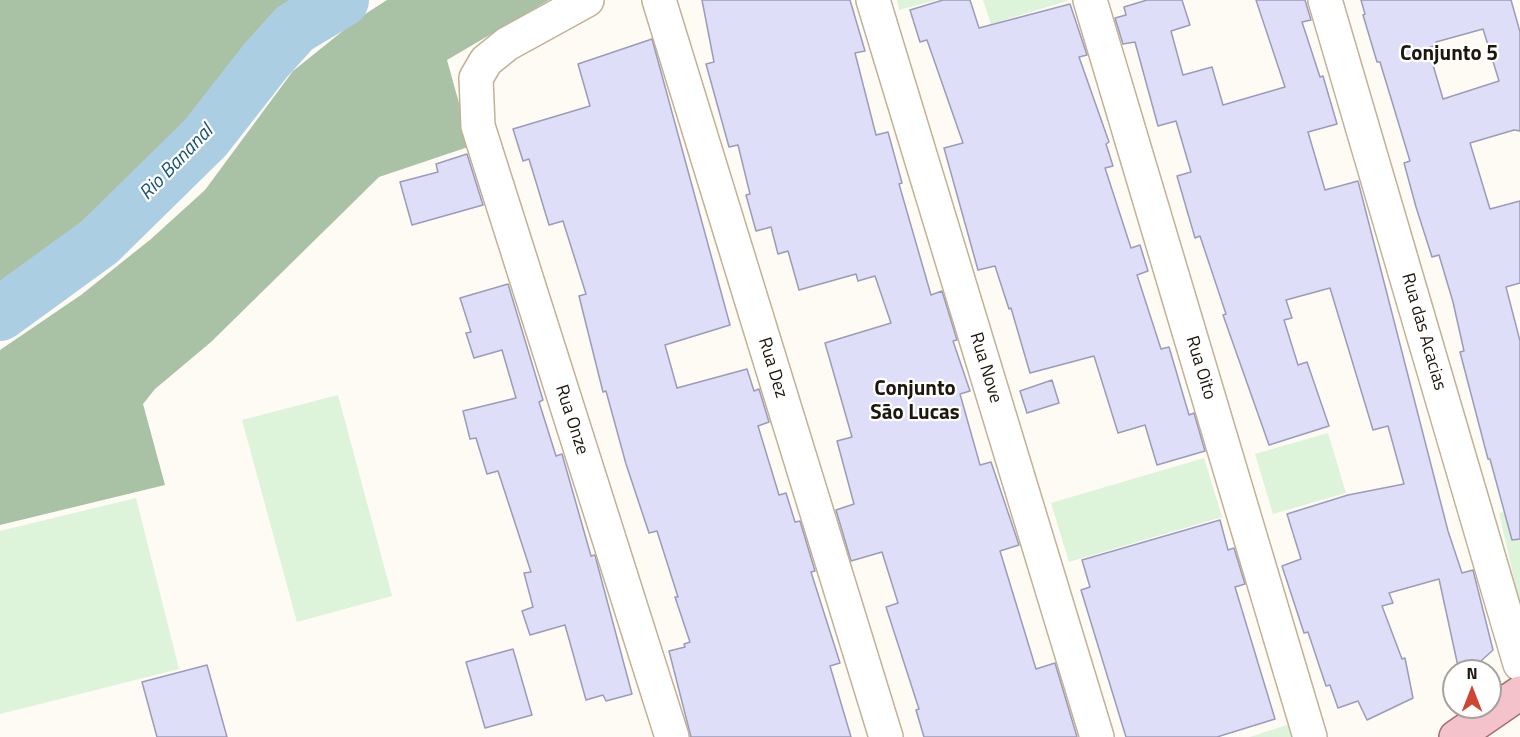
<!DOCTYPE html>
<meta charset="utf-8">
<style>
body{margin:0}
#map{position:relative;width:1520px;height:737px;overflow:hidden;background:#fefaf4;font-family:"Titillium Web",sans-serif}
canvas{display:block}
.north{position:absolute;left:1442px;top:659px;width:60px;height:60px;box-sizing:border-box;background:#fff;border:2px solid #a5a29e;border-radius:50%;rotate:0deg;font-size:16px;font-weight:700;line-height:24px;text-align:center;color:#1d170d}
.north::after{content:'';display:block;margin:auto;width:21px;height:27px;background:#d04432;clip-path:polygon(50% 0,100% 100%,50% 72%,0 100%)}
</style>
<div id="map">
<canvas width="1520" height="737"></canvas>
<div class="north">N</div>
</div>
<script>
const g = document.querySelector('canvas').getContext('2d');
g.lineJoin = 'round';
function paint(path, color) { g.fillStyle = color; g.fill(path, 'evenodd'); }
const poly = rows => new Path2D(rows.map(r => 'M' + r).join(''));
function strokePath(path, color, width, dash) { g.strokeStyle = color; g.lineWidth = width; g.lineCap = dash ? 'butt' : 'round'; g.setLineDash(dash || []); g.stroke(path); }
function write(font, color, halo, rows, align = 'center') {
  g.font = font + ' "Titillium Web",sans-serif'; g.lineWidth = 4.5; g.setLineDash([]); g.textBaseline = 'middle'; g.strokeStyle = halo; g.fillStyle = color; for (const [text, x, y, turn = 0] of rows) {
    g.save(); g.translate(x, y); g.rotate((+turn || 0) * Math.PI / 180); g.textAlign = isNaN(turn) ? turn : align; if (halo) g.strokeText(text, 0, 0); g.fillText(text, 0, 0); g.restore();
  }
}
paint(poly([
 [897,0,937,0,899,10],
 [983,0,1067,0,1067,1,991,24],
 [338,395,392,596,297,622,242,420],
 [1328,433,1346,493,1273,514,1255,454],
 [1204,458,1222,517,1069,562,1051,503],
 [136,498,179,669,0,714,0,531],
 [1520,508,1520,605,1499,513],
 [1293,723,1296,737,1250,737]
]), '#ddf3da');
paint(poly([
 [0,0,296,0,184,127,82,223,0,293],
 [387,0,549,0,447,60,471,146,379,177,211,342,155,389,143,404,165,485,0,525,0,350,81,295,151,239,205,190,293,71,359,18]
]), '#a9c1a5');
strokePath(poly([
 [0,314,99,242,205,138,266,60,295,28,342,0]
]), '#accee3', 54);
const building = poly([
 [702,0,850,0,865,51,855,53,876,135,888,132,902,183,899,184,931,295,942,291,957,340,953,341,970,391,960,394,980,465,991,462,1019,545,1000,551,1036,669,1055,663,1077,737,924,737,916,710,919,709,886,607,898,603,882,552,851,561,836,510,854,504,837,441,852,437,825,343,891,323,875,276,858,281,856,274,799,290,788,251,778,254,771,227,756,231,746,195,750,194,738,145,729,147,706,64,714,62,702,0],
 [943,0,970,0,979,28,1070,4,1087,55,1079,57,1109,142,1106,144,1113,166,1105,168,1131,248,1140,245,1148,271,1137,275,1161,349,1169,347,1189,415,1194,413,1205,451,1157,465,1145,425,1118,433,1094,356,1030,373,1011,308,1009,309,995,266,978,270,944,148,963,143,927,40,920,42,910,10,943,0],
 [1147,0,1182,0,1190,25,1171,31,1183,75,1212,67,1223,105,1285,87,1256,0,1305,0,1311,20,1302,22,1320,77,1323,76,1337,124,1308,132,1325,190,1358,181,1448,531,1462,573,1473,570,1493,650,1470,671,1459,671,1439,579,1389,593,1393,603,1382,606,1402,659,1405,658,1413,698,1367,720,1358,701,1338,708,1330,685,1326,686,1308,632,1304,633,1282,566,1301,559,1287,514,1348,495,1404,484,1388,426,1373,430,1330,288,1286,300,1292,318,1284,320,1298,365,1307,362,1329,426,1269,445,1223,315,1226,314,1200,236,1195,238,1177,176,1191,172,1176,121,1158,126,1135,42,1123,44,1115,18,1126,15,1124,7,1147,0],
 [1361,0,1511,0,1520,32,1520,131,1514,130,1470,143,1490,209,1520,201,1520,283,1506,287,1520,341,1520,539,1512,540,1490,459,1488,459,1460,352,1464,351,1453,302,1439,255,1432,257,1416,207,1404,163,1410,161,1380,62,1377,62,1363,15,1365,14,1361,0],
 [1483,29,1499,81,1443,99,1428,48,1437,45,1436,42,1483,29],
 [652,39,730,325,665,345,677,388,747,369,754,391,759,389,769,422,758,426,779,495,786,493,795,522,800,521,815,571,811,572,840,663,830,666,851,737,691,737,669,651,685,647,684,644,690,642,675,597,678,597,657,531,649,533,626,464,606,391,603,392,579,296,586,294,563,221,549,225,529,159,523,161,513,129,590,106,578,64,652,39],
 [467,154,483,205,412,225,400,182,438,172,436,164,467,154],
 [508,284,543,400,539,402,556,456,562,454,591,556,595,555,597,563,632,694,606,701,603,695,586,700,565,625,530,635,522,611,533,607,524,573,531,572,498,471,487,474,476,438,470,439,463,411,516,398,502,350,474,358,466,333,471,332,460,298,508,284],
 [1052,380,1059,403,1027,413,1020,391,1052,380],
 [1220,520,1228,550,1234,548,1245,584,1235,587,1275,719,1217,737,1126,737,1081,590,1090,587,1082,560,1220,520],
 [513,649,532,715,485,728,466,662,513,649],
 [207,665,227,737,157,737,142,682,207,665]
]);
paint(building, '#dfdef9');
strokePath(building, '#9c9bb8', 1.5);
const minor = poly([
 [587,0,507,44,486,61,476,78,478,126,672,737],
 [659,0,886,737],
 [873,0,1097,737],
 [1090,0,1310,737],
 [1325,0,1520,664]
]);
const major = poly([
 [1456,737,1520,693]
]);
strokePath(minor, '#c2b196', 36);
strokePath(major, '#a46c72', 36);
strokePath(minor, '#fff', 33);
strokePath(major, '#f4c2cb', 33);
write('18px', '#1d170d', '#fff', [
 ["Rua das Acacias",1423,332,74],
 ["Rua Dez",772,368,73],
 ["Rua Nove",985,368,73],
 ["Rua Oito",1200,368,73],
 ["Rua Onze",571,420,72]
]);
write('italic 20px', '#1a5573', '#fff', [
 ["Rio Bananal",177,163,-46]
]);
write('bold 21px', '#1d170d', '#fff', [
 ["Conjunto 5",1449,55],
 ["Conjunto",915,390],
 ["São Lucas",915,414]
]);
</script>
